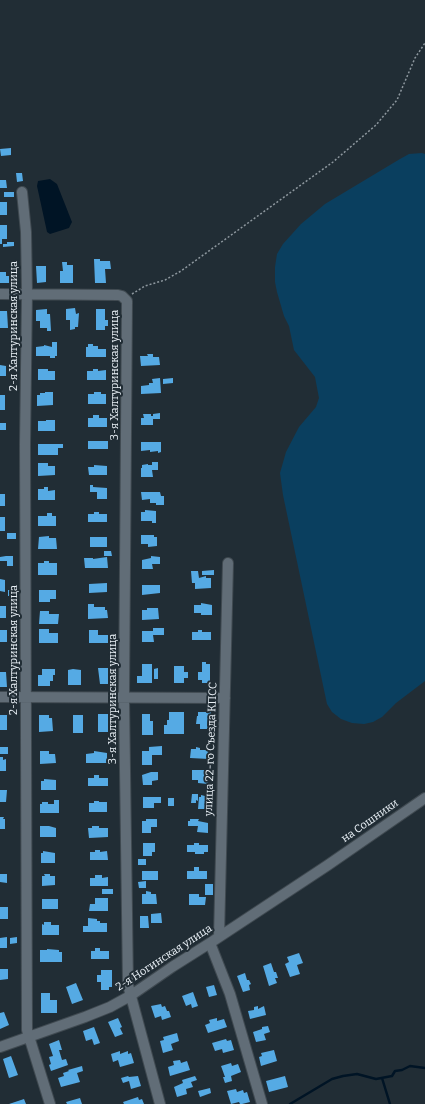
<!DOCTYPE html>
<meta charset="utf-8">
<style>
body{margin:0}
canvas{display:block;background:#212d35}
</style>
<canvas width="425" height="1104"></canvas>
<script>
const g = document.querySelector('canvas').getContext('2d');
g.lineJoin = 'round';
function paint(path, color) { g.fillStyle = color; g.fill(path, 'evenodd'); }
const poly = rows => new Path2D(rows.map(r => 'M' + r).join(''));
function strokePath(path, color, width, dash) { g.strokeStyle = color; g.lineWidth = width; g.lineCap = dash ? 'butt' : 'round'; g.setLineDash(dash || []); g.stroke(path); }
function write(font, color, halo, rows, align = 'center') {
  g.font = font + ' Bitter,serif'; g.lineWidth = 4; g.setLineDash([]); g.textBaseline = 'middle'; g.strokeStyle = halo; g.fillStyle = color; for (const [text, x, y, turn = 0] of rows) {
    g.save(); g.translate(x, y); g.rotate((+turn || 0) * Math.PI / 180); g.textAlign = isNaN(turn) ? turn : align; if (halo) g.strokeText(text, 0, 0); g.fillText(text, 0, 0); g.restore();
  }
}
paint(poly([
 [422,153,425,154,425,681,396,703,382,717,373,722,364,724,352,723,341,719,332,712,327,704,283,495,280,473,286,452,299,427,316,407,319,398,315,377,294,350,289,326,284,316,277,292,275,282,275,267,277,254,283,244,301,224,325,204,400,159,409,154]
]), '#0a3f5f');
paint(poly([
 [50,179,57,184,72,222,69,228,50,234,47,232,37,186,38,181]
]), '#001425');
strokePath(poly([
 [382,1078,390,1104],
 [290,1104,332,1079,343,1076,357,1074,376,1079,392,1076,395,1071,402,1070,410,1066,425,1068]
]), '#001425', 2.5);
paint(poly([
 [11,148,11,155,1,156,0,149],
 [16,173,22,173,23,181,17,182],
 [0,180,6,180,7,188,0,188],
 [4,192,14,192,14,197,4,197],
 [0,202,7,202,7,215,0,215],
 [0,225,7,225,7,239,2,239,2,244,0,244],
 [7,242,14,242,14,246,3,247,3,244,7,244],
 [94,259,100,259,100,261,110,261,111,269,105,269,106,283,95,283],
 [62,262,67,262,67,265,73,265,73,283,60,283,60,271,63,271],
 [36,266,46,266,46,282,37,283],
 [0,272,6,272,6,276,9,276,9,283,0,283],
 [10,276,17,276,18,281,10,282],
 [75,308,76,314,79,313,78,327,75,327,75,329,70,330,70,320,66,320,66,309],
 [47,309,47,314,50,314,51,331,47,331,47,328,40,328,40,321,36,321,36,310],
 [96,309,105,309,105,320,108,320,108,326,105,326,105,330,96,330],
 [0,311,7,311,8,328,0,328],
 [52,342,57,342,57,356,55,356,55,358,50,358,50,356,36,356,36,347,44,346,44,345,52,347],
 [88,344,93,344,93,346,98,346,98,349,106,349,106,357,86,357,86,347,88,347],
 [147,354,153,354,153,357,159,357,160,365,141,366,140,356,148,356],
 [0,365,6,366,6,376,0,376],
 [38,369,48,369,48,371,55,371,55,380,38,380],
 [93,369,98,369,98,371,106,370,106,380,87,380,87,371,93,371],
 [160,378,161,393,141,394,141,386,149,385,149,383,153,383,152,379],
 [173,378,173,383,163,384,163,379],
 [45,392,53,392,53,405,37,406,37,395,40,395,40,393,45,393],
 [94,392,101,392,101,394,106,394,106,404,88,404,88,394,94,394],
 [0,395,5,395,5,410,0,410],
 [160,413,160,419,153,419,153,425,141,425,141,418,144,418,143,414,151,414,151,416,153,416,153,414],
 [93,415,99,415,99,418,107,418,107,427,88,427,88,418,93,418],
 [46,420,55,420,55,431,38,431,38,421,46,421],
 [0,423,6,423,6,430,0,430],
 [88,441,108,441,108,449,88,449],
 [141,442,161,442,161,452,158,453,158,451,150,452,150,450,141,451],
 [38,444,63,444,63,448,58,448,58,455,38,455],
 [152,462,158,462,158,470,152,470,153,477,141,477,141,468,142,468,142,465,148,464,148,465,152,465],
 [38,463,48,463,48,466,55,466,55,475,38,476],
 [94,465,107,466,107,475,89,475,88,467,94,467],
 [90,485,93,485,93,487,107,488,107,499,97,499,97,492,90,492],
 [44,487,48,487,48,491,55,490,55,500,38,500,38,489,44,489],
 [141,492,160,492,161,496,164,496,164,505,156,505,156,503,150,503,150,499,142,500],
 [0,494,5,494,5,506,0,506],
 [145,510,156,511,156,523,152,523,152,521,141,521,141,512,145,512],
 [94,512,99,512,99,514,107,514,107,522,88,522,88,514,94,514],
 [47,513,52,513,52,516,56,516,56,526,38,526,38,516,47,516],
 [0,517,5,517,5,531,0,531],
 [7,533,16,533,16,539,7,539],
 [141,535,154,535,154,537,157,537,157,546,148,547,148,544,141,544],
 [49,536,49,538,56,538,57,549,38,549,39,537],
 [90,537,107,537,107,547,90,547],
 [104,551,111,551,112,556,104,556],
 [6,556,13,556,13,566,7,566,7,561,0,561,0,557],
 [151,556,160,557,160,564,152,564,153,569,142,569,142,560,151,558],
 [107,557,108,568,85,568,84,558,93,558,93,559],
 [44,561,49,561,49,563,57,563,57,575,38,575,38,563,44,563],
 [214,570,214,575,202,575,202,571],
 [191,571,198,571,199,578,206,576,206,578,211,578,211,588,195,589,195,583,192,583],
 [0,579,5,580,5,592,0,591],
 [107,583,107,592,89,593,89,584],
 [142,585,160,585,160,593,142,595],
 [8,590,16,590,16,596,8,596],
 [39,590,56,590,56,599,50,599,50,602,39,602],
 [201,603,212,605,212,615,201,615,201,613,194,613,194,605,201,605],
 [88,604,94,604,94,607,105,607,105,610,107,610,108,618,88,619],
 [0,606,6,606,6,618,0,618],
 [147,608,158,608,159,619,142,620,142,610,147,610],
 [40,611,49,611,49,614,59,614,58,624,39,624],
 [153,628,164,628,164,635,153,635,154,642,142,642,142,631,153,631],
 [39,629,49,629,49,633,58,633,58,643,39,643],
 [0,630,7,630,7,642,0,642],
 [89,630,98,630,98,635,108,635,108,643,89,643],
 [198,630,202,630,202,632,211,632,211,640,192,640,192,632,198,632],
 [202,662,206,662,206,664,210,664,210,683,202,683,202,680,198,680,198,672,202,672],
 [142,664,152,664,152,683,137,683,137,676,142,676],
 [174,666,184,666,184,672,188,672,188,678,184,678,184,683,174,683],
 [98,668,108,668,108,684,100,684],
 [158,668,158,679,154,679,154,669],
 [42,669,55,669,55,675,53,675,53,681,50,681,50,686,38,686,38,675,42,675],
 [73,669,81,670,81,685,68,685,68,670],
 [0,672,6,672,7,687,0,687],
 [169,712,184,712,184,734,164,734,164,725,167,725,167,720,169,720],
 [198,712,211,712,210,729,200,729,200,724,196,724,197,716,198,716],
 [98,714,108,714,108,732,98,732],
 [142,714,150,714,150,721,153,721,153,735,142,735],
 [0,715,7,715,7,730,0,730],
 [39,715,49,715,49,718,52,718,53,731,39,732],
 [73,715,83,715,83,733,73,733],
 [162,746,162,755,152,755,152,765,142,765,142,751,149,751,149,747],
 [0,747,8,747,8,754,0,754],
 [196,747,200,748,200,750,210,750,209,759,190,758,191,749,196,749],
 [40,751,49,751,49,754,55,754,56,763,40,764],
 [94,751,107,753,107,763,86,763,86,754,94,753],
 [0,757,3,757,3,760,6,759,6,771,0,771],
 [192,770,209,770,208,784,198,783,198,780,192,780],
 [151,772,158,772,158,780,152,781,152,785,143,785,142,775],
 [94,775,99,775,99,778,108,778,108,786,88,786,88,778,94,778],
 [44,779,56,780,56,790,41,790,41,781,44,781],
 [0,790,7,790,6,802,0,802],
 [192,794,198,794,198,801,196,800,196,803,191,803],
 [201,795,209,797,208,809,198,809,199,797,201,797],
 [143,797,161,797,161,803,154,803,154,808,143,808],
 [168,798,174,798,174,806,168,806],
 [54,800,59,800,59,813,40,813,40,804,42,804,42,802,48,802,48,804,54,804],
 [94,801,99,801,99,802,107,802,107,812,89,812,89,803,94,803],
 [0,817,4,817,3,819,5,819,5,829,0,829],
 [146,819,157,819,157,827,151,827,151,833,142,833,142,821,146,821],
 [190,819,199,819,198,821,208,823,208,833,197,832,198,826,188,826,188,821,190,821],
 [40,826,49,826,56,828,56,837,40,837],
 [92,826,99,826,99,828,108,828,108,837,89,838,88,828,92,828],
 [143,843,155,843,155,852,152,852,152,856,143,856],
 [194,843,199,843,199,845,208,845,208,852,204,852,204,854,195,854,195,852,187,852,187,845,194,845],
 [95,850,100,850,100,852,107,851,108,860,90,860,90,852,95,852],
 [43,851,55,853,55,863,41,863,41,853,43,853],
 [138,859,146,859,146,865,138,865],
 [194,867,199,867,199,871,207,871,207,879,187,879,187,871,194,871],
 [142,871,158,871,158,880,142,880],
 [0,874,7,874,7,883,0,882],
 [44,874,50,874,50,876,55,876,55,885,42,886,42,876,45,876],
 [95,875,102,875,102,878,108,877,108,886,90,886,90,878,95,878],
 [146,881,146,888,139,888,138,882],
 [205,884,213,884,213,895,205,895],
 [102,889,113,889,113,894,102,894],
 [146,891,151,892,151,894,156,894,157,904,142,904,142,894,146,894],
 [189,894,199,894,199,897,206,897,205,905,189,905],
 [95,898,108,898,108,911,89,911,90,904,95,904],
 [42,899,58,899,58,909,42,909],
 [0,907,8,907,8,919,0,919],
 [161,913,162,923,151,923,151,914],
 [140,916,148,916,149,928,140,928],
 [88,918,97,919,97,921,100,921,100,923,107,923,107,932,83,932,83,926,88,926],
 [44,922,51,922,51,925,59,925,59,935,42,935,42,924,44,925],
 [7,937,7,948,0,948,0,938],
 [17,937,17,943,10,944,10,938],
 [95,948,100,948,100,951,109,951,109,959,91,959,91,951,95,951],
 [47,949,59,950,59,952,62,952,62,962,40,962,40,950,47,950],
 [299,953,303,963,297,965,300,974,290,977,285,964,289,962,287,957],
 [271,963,274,972,276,972,278,978,275,978,277,983,269,986,263,966],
 [0,969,8,969,8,979,0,980],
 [101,970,112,970,112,987,109,987,109,990,101,990,101,982,97,982,97,975,101,975],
 [245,973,247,980,249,980,251,984,249,985,250,990,243,992,237,976],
 [76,983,83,1000,72,1004,66,987],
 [214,985,217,995,209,997,206,987],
 [193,992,198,1006,192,1008,191,1004,186,1006,182,996],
 [41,993,50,993,50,1000,57,1000,57,1013,41,1013],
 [161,1004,162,1007,165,1006,167,1011,169,1011,171,1017,162,1020,161,1016,155,1018,151,1006],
 [258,1006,258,1009,264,1006,266,1015,250,1019,248,1011,254,1010,254,1007],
 [4,1012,9,1025,0,1029,0,1013],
 [118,1018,122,1027,120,1028,123,1034,115,1037,108,1022],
 [217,1018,217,1021,224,1019,227,1027,208,1033,205,1025,210,1023,209,1020],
 [268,1026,270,1032,264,1034,266,1040,256,1042,253,1032,262,1029,262,1027],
 [94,1027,100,1043,94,1045,92,1039,86,1041,83,1031],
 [177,1033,179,1041,171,1044,173,1050,163,1053,160,1041,164,1040,163,1037],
 [226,1039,227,1041,231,1040,234,1050,223,1053,222,1049,215,1051,212,1043],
 [59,1040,62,1050,59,1050,62,1060,66,1059,68,1065,51,1071,49,1065,51,1064,49,1057,53,1056,49,1044],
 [274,1050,277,1061,261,1066,259,1057,262,1056,261,1053],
 [120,1051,120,1054,128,1051,128,1054,131,1053,134,1063,120,1067,118,1060,113,1062,111,1054],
 [11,1056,18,1075,9,1078,3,1059],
 [180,1060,181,1063,187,1061,190,1070,170,1076,168,1067,174,1065,173,1061],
 [231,1063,232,1066,238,1064,241,1072,231,1076,232,1081,225,1083,223,1077,225,1077,221,1066],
 [82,1066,83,1071,77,1073,80,1082,61,1087,58,1078,64,1076,63,1073,69,1071,68,1070],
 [128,1076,129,1077,138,1076,141,1086,131,1089,129,1081,123,1083,121,1078],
 [195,1076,197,1080,191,1082,193,1087,186,1089,187,1094,177,1097,174,1087,183,1083,182,1080],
 [285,1076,288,1087,269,1092,266,1081],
 [210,1088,211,1093,200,1097,198,1091],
 [236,1089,237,1092,243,1090,244,1093,247,1092,250,1102,242,1104,240,1104,239,1102,231,1104,227,1091],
 [138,1097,139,1100,142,1099,144,1104,124,1104,123,1102],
 [80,1098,82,1104,67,1104,66,1102],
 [24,1099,26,1104,9,1104]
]), '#55aae4');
const minor = poly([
 [22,192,26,232,27,293,25,444,27,1030,50,1104],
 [0,294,118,295,122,296,127,301,124,698,128,985,160,1104],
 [0,697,225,698],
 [219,937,228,563],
 [210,943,230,994,262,1104],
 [0,1047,85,1017,110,1007,130,996,172,967,210,943,328,865,425,798]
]);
strokePath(minor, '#404a51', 12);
strokePath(poly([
 [132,294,145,286,165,280,181,271,333,162,376,125,397,100,415,58,425,43]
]), '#8d979e', 1.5, [2, 2]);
strokePath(minor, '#616d77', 10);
write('11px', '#eaf1f7', '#212d35', [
 ["2-я Халтуринская улица",14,326,-90],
 ["3-я Халтуринская улица",115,375,-90],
 ["2-я Халтуринская улица",14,650,-90],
 ["3-я Халтуринская улица",113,699,-90],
 ["улица 22-го Съезда КПСС",211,749,-88],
 ["на Сошники",370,821,-35],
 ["2-я Ногинская улица",164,958,-33]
]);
</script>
